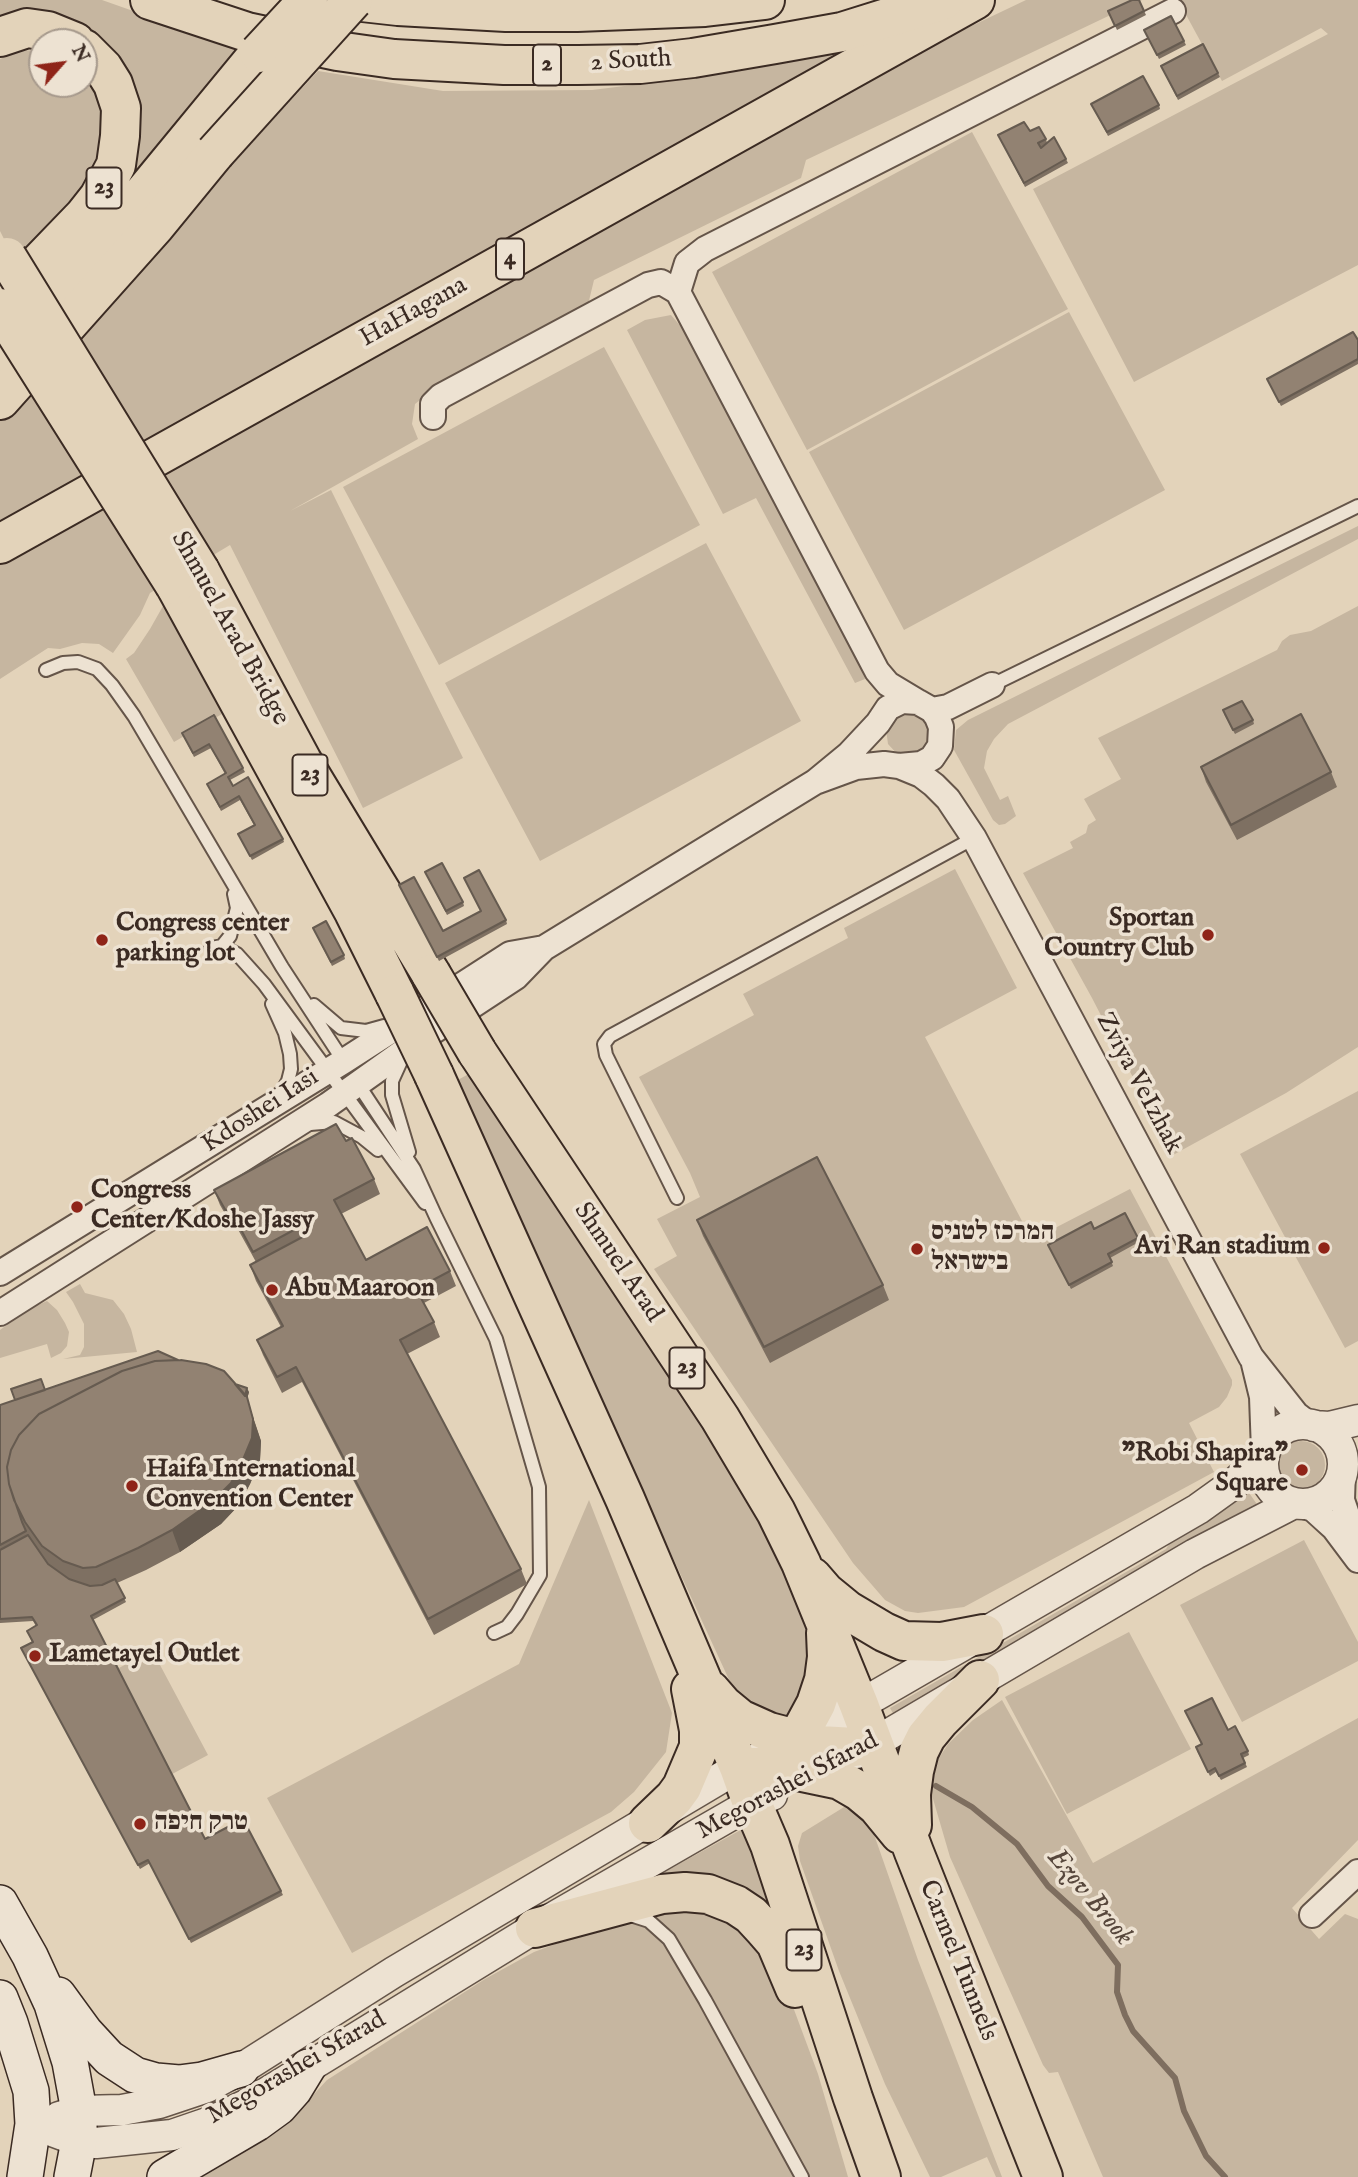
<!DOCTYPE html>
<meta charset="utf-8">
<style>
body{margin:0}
#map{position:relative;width:1358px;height:2177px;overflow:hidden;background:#e3d3ba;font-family:"IM FELL English",serif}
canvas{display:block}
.north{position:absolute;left:28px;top:28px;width:70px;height:70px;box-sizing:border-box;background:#ede2d2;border:2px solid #a6998c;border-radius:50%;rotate:62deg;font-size:19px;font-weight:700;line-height:28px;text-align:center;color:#3b2b23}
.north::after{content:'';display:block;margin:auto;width:24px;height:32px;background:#8f2418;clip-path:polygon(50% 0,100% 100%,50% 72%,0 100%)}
</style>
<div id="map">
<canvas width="1358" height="2177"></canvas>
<div class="north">N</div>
</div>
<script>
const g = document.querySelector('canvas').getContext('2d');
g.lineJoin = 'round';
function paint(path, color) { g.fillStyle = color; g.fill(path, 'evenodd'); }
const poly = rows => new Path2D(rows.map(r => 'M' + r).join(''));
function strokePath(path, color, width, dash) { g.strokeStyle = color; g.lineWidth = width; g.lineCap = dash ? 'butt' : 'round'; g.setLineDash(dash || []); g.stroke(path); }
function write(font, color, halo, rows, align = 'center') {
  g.font = font + ' "IM FELL English","Frank Ruhl Libre",serif'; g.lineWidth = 7; g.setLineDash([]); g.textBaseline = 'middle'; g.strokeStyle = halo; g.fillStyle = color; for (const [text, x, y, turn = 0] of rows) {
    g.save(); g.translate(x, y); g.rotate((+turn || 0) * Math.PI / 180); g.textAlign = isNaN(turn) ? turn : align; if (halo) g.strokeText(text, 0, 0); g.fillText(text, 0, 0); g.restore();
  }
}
paint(poly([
 [0,0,102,0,153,18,250,47,95,221,113,65,0,19],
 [1026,0,1142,0,806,160,801,178,594,280,586,313,429,393,415,404,412,424,418,439,290,511,331,490,463,758,363,808,230,545,150,593,140,615,113,653,99,644,82,643,60,649,48,648,0,679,0,554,833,92],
 [1178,0,1358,0,1358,265,1134,382,1033,189,1328,34,1321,28,1222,81],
 [878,39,0,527,0,416,318,71,443,91,592,90,681,79,768,65],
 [35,50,42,52,42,84,84,84,84,78,97,96,103,118,99,172,18,267,0,231,0,59,18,51],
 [972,132,1068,309,807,450,712,272],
 [1069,312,1165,490,904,630,809,452],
 [671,315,683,329,717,390,851,645,865,679,855,683,756,498,723,514,627,330,645,320],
 [604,347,700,525,439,665,343,487],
 [1358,526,1358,539,1008,724,994,739,987,751,984,768,1000,800,1008,796,1016,816,1005,824,999,825,993,820,954,750,956,730,968,720],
 [706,543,801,721,540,861,445,683],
 [163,606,222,714,174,742,126,659,134,653,150,629],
 [1358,606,1358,1047,1286,1093,1173,1155,1092,998,1023,873,1073,848,1070,842,1086,833,1088,825,1096,820,1084,799,1121,779,1098,738,1277,650,1282,641,1290,635,1311,631],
 [900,712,921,714,933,733,923,754,899,756,888,744,886,729],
 [955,869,1017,988,925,1037,1032,1240,1130,1189,1232,1380,1232,1385,1227,1397,1219,1407,1189,1423,1214,1472,964,1607,918,1613,905,1611,885,1600,853,1563,654,1269,677,1256,657,1219,700,1197,690,1173,639,1077,754,1015,743,994,848,938,844,928],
 [478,1069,727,1454,793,1575,815,1657,789,1727,749,1707,731,1684,454,1082],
 [1358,1091,1358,1341,1345,1348,1240,1154],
 [80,1284,85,1293,113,1300,124,1314,131,1329,137,1352,63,1359,80,1355,84,1347,84,1324,73,1302,66,1292],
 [47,1301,57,1310,65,1323,69,1332,67,1346,61,1353,51,1358,47,1344,0,1358,0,1330,29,1309],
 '1277 1465a24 24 0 1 1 48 0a24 24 0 1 1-48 0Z',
 [1247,1490,1261,1510,894,1715,890,1708,1166,1549,1173,1538],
 [589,1500,672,1713,666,1752,634,1792,611,1812,352,1953,267,1798,519,1664],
 [1304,1540,1358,1642,1358,1661,1242,1722,1180,1605],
 [1129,1632,1191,1749,1067,1814,1005,1697],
 [106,1644,119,1668,152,1650,208,1755,125,1799,56,1670],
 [1002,1700,1093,1863,1358,1718,1358,1840,1292,1908,1319,1939,1345,1914,1358,1919,1358,2177,1103,2177,1058,2072,1049,2073,1043,2065,950,1857,931,1792,932,1769,948,1744,973,1720],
 [849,1804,870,1823,918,1960,1002,2177,996,2177,987,2157,941,2177,930,2177,885,2084,839,1971,800,1861,798,1846,802,1833],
 [746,1827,802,1965,671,1886,663,1873],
 [722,1907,777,1964,818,2074,848,2177,188,2177,272,2129,305,2104,327,2080,485,1979,534,1952,642,1912]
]), '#c6b6a0');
strokePath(poly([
 [936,1786,972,1807,1017,1844,1048,1886,1082,1917,1118,1965,1117,1992,1125,2015,1133,2031,1175,2078,1184,2111,1206,2156,1225,2177]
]), '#7e6e5f', 6);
const service = poly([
 [46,670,63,663,78,662,97,669,112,685,134,716,282,967,346,1065],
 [992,685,1358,506],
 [222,946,237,954,264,984,425,1203],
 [211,948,222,946,230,936,237,908,234,894],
 [272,1004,285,1033,290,1054,291,1069,288,1081,280,1095],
 [314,1005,341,1028,366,1031,384,1026],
 [402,1059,392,1081,392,1095,409,1152],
 [356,1081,414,1169,436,1217,496,1339,539,1487,540,1575,517,1614,507,1627,494,1633],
 [310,1124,334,1122,362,1137,378,1150],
 [677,1198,606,1055,604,1044,610,1036,974,838],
 [627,1914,649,1921,669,1939,705,2000,802,2177]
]);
const minor = poly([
 [433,417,433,404,441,396,648,285,661,282,678,292],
 [918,702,888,684,877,671,678,292,687,263,705,249,1173,11],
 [932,710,948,707,992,685],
 [899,766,921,775,934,785,948,799,974,838,1251,1357,1296,1414,1309,1424],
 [0,1273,344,1061,510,954,544,948],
 [0,1313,328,1105,411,1046,516,977,544,948,815,782,849,754,878,723,888,708,902,701,918,702,932,710,937,717,941,727,940,746,932,758,921,764,899,766,884,764,856,767,815,782],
 [1254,1364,1262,1397,1264,1451],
 [1343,1470,1342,1500,1358,1547],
 [1294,1503,1313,1509,1324,1519,1334,1528,1358,1560],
 [1312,1915,1358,1872]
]);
const tertiary = poly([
 '1263 1464a40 40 0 1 1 80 0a40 40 0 1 1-80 0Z',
 [1314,1426,1329,1427,1358,1420],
 [857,1753,1195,1554,1294,1503],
 [59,2117,79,2111,122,2110,159,2103,207,2087,241,2069,394,1972,739,1767,796,1741,882,1692,1198,1509,1237,1481,1262,1457],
 [33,2124,79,2141,96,2143,172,2135,210,2122,250,2103,535,1928,752,1803,772,1795]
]);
const secondary = poly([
 [0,1903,30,1956,52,2004,70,2062,79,2111,79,2141,72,2177],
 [58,1995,85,2032,109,2058,135,2075,156,2081,179,2083,202,2080,241,2069],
 [0,1998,10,2023,31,2091,33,2124,25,2177],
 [165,2177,257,2123,279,2107,294,2090,308,2067]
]);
const trunk = poly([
 [0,37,27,28,48,31,75,42],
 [0,303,84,216,99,197,116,165,120,136,121,108,113,84,103,68,84,49],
 [0,361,138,200,259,53],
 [0,544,975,0],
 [200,571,302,761,431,974],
 [175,585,354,912,395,994],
 [477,1052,720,1418,776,1512,801,1563,859,1705,914,1852,1043,2177],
 [434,1075,625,1499,739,1767,752,1803,770,1845,853,2098,881,2177],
 [812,1577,825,1592,847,1610,884,1632,904,1641,942,1642,984,1634],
 [710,1690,723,1705,740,1719,769,1732,819,1745,855,1747,873,1743],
 [739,1767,778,1767,840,1780,859,1791,877,1806,900,1834],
 [765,1784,796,1741,816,1704,824,1680,827,1657,826,1633],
 [648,1823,674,1798,682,1787,699,1747,699,1730,691,1689],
 [912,1825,911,1794,914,1771,919,1751,926,1737,940,1720,980,1680],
 [535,1928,662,1894,685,1892,708,1894,736,1905,751,1915,763,1928,776,1943,795,1988]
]);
const motorway = poly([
 [150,0,247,32,337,51,394,59,504,65,578,65,640,64,693,58,775,44,842,32,944,0],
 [344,0,398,6,506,12,577,12,705,7,765,0],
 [0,400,156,225,215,153]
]);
strokePath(service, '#655549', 16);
strokePath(minor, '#655549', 28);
strokePath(tertiary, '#655549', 33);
strokePath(secondary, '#3b2b23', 38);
strokePath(trunk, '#3b2b23', 42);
strokePath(motorway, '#3b2b23', 42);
strokePath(service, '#ede2d2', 12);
strokePath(minor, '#ede2d2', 24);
strokePath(tertiary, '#ede2d2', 30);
strokePath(secondary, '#ede2d2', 35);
strokePath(trunk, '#e3d3ba', 38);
strokePath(motorway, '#e3d3ba', 38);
const trunkBridge = poly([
 [259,53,308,0],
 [7,257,200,571],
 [0,308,175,585],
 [431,974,477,1052],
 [395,994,434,1075]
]);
const motorwayBridge = poly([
 [215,153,353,0]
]);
strokePath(trunkBridge, '#3b2b23', 42, []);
strokePath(motorwayBridge, '#3b2b23', 42, []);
strokePath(trunkBridge, '#e3d3ba', 38);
strokePath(motorwayBridge, '#e3d3ba', 38);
paint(poly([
 [1139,0,1146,15,1117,30,1108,11],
 [1144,30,1184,41,1186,45,1159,59],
 [1161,66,1218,73,1220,77,1178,100],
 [1091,104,1159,105,1160,109,1108,136],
 [1030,131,1046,139,1047,143,1066,159,1068,163,1025,187,998,135],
 [1358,340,1358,364,1281,406,1267,379],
 [1224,714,1253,720,1254,724,1235,734],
 [214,715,245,772,230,780,233,786,283,839,284,842,252,860,238,834,254,825,240,800,221,811,207,784,225,774,211,748,194,757,182,733],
 [1201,767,1331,772,1337,787,1237,840,1206,782],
 [425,872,463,902,464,906,447,915],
 [464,878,506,920,507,924,439,961,399,885,443,931,481,911],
 [313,928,344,955,345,959,332,966],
 [346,1141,374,1179,380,1194,341,1214,366,1260,450,1271,456,1286,424,1303,434,1322,440,1337,407,1354,521,1569,527,1584,434,1635,302,1382,282,1393,263,1355,257,1340,281,1327,256,1281,250,1265,256,1262,235,1224,232,1226,220,1205,214,1190],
 [697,1220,883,1285,889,1300,770,1363,703,1236],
 [1094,1229,1138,1238,1139,1242,1110,1258,1113,1266,1071,1289,1048,1245],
 [235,1384,249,1392,247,1399,261,1441,260,1460,250,1484,239,1505,221,1524,180,1552,146,1570,117,1583,126,1602,93,1620,205,1839,281,1891,283,1895,191,1943,150,1863,140,1869,23,1652,21,1648,32,1642,27,1631,36,1626,33,1621,0,1623,0,1405,45,1390],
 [1185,1711,1228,1730,1248,1751,1249,1755,1243,1758,1247,1767,1221,1780,1216,1772,1210,1776,1197,1751,1202,1744]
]), '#7e7062');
paint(poly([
 [247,1388,249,1392,247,1399,261,1441,260,1460,250,1484,239,1505,221,1524,180,1552,172,1530,244,1403]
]), '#665b50');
const building = poly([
 [1132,0,1139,0,1144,11,1115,26,1108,11,1132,0],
 [1171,16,1184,41,1157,55,1144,30,1171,16],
 [1203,44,1218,73,1177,96,1161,66,1203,44],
 [1143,76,1159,105,1107,132,1091,104,1143,76],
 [1024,122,1030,131,1039,127,1046,139,1038,143,1041,148,1054,137,1066,159,1024,183,998,135,1024,122],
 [1353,332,1358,340,1358,359,1279,402,1267,379,1353,332],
 [1242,701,1253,720,1233,730,1223,710,1242,701],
 [1301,714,1331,772,1231,825,1201,767,1301,714],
 [214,715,243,768,228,777,233,786,248,777,283,839,250,856,238,834,255,825,239,796,220,807,207,784,226,773,209,744,193,753,182,733,214,715],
 [442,863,463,902,446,911,425,872,442,863],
 [479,870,506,920,437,957,399,885,414,877,443,931,481,911,464,878,479,870],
 [326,921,344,955,331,962,313,928,326,921],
 [336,1124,346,1141,352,1138,374,1179,334,1200,366,1260,427,1227,450,1271,416,1289,434,1322,400,1340,521,1569,428,1619,296,1367,277,1377,257,1340,283,1326,250,1265,310,1233,305,1224,253,1252,230,1209,226,1211,214,1190,336,1124],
 [817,1157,883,1285,764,1347,697,1220,817,1157],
 [1125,1213,1138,1238,1108,1254,1112,1262,1069,1285,1048,1245,1091,1222,1094,1229,1125,1213],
 [158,1351,178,1360,155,1361,122,1371,39,1414,19,1435,11,1450,7,1467,9,1484,22,1522,26,1531,0,1545,0,1405,158,1351],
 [181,1360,206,1364,224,1371,247,1397,253,1419,252,1438,242,1462,231,1483,213,1501,172,1530,138,1548,96,1567,83,1568,63,1561,42,1546,25,1522,14,1500,9,1484,7,1467,11,1450,19,1435,39,1414,122,1371,155,1361,181,1360],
 [41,1379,45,1390,15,1400,11,1389,41,1379],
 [235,1384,247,1388,245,1396,235,1384],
 [28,1535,48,1564,69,1579,90,1586,102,1585,115,1579,125,1598,91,1616,205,1839,243,1819,281,1891,189,1939,148,1860,138,1865,21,1648,33,1642,27,1631,37,1625,32,1617,0,1619,0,1550,28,1535],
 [1212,1698,1228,1730,1235,1726,1248,1751,1241,1754,1245,1763,1219,1776,1215,1768,1208,1772,1196,1747,1202,1744,1185,1711,1212,1698]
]);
paint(building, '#928272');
strokePath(building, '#665b50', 2);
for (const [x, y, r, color] of [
 [1208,935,7,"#8f2418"],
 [102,940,7,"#8f2418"],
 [77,1207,7,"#8f2418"],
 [1324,1248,7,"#8f2418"],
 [917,1249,7,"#8f2418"],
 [272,1290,7,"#8f2418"],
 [1302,1470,7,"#8f2418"],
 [132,1486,7,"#8f2418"],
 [35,1656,7,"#8f2418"],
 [140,1824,7,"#8f2418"]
]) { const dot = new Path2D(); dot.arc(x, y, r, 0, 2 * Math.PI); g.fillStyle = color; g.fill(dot); strokePath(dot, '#ede2d2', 2.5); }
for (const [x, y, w] of [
 [547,65,28],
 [104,188,35],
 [510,259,28],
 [310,775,35],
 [687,1368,35],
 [804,1950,35]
]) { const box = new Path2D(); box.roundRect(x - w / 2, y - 20.5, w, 41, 5); g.fillStyle = '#ede2d2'; g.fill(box); strokePath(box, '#3b2b23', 2); }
write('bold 24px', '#3b2b23', null, [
 ["2",547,65],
 ["23",104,188],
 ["4",510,259],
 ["23",310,775],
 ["23",687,1368],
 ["23",804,1950]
]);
write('26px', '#3b2b23', '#ede2d2', [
 ["2 South",631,62,-3],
 ["HaHagana",414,313,-29],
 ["Shmuel Arad Bridge",229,629,61],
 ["Zviya VeIzhak",1138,1084,62],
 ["Kdoshei Iasi",261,1112,-33],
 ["Shmuel Arad",617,1263,56],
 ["Megorashei Sfarad",788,1787,-28],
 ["Carmel Tunnels",957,1961,68],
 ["Megorashei Sfarad",297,2069,-30]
]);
write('bold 26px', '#3b2b23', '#ede2d2', [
 ["Sportan",1194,920,"right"],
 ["Country Club",1194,950,"right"],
 ["Congress center",116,925],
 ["parking lot",116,955],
 ["Congress",91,1192],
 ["Center/Kdoshe Jassy",91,1222],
 ["המרכז לטניס",931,1234],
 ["בישראל",931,1264],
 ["Avi Ran stadium",1310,1248,"right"],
 ["Abu Maaroon",286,1290],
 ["\"Robi Shapira\"",1288,1455,"right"],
 ["Square",1288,1485,"right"],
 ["Haifa International",146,1471],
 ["Convention Center",146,1501],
 ["Lametayel Outlet",49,1656],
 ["טרק חיפה",154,1824]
], 'left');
write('italic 28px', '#57473c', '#ede2d2', [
 ["Ezov Brook",1089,1898,50]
]);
</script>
